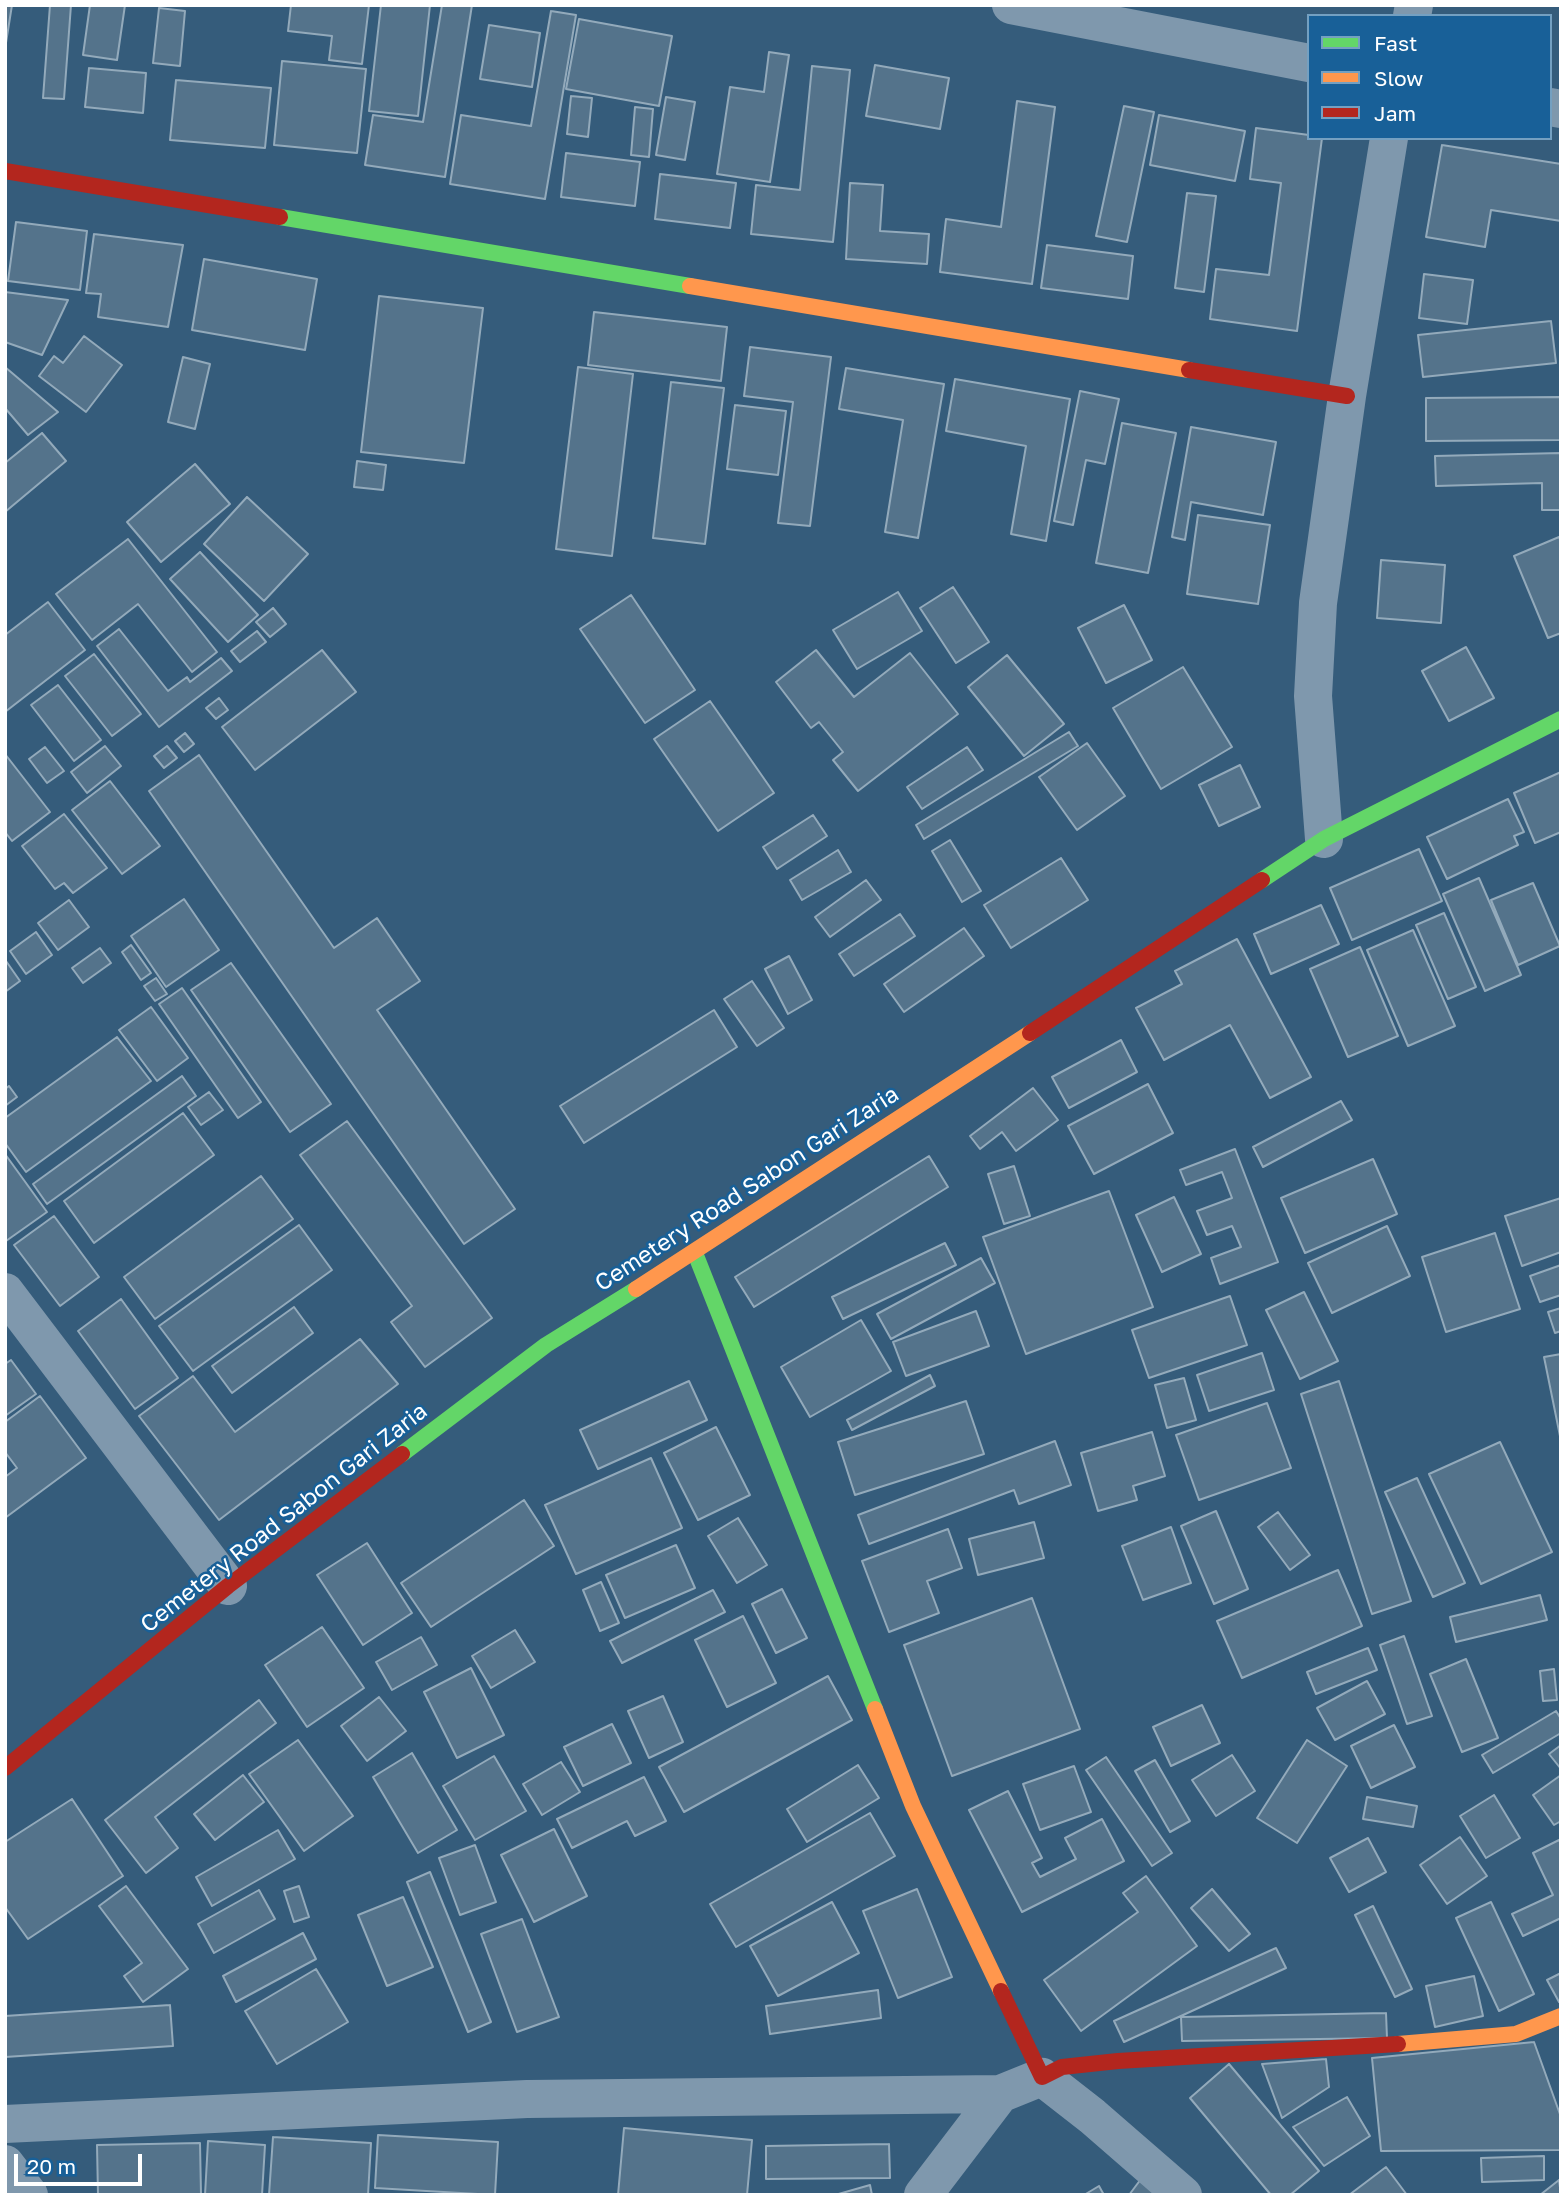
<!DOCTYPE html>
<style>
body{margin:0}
#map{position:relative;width:1566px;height:2200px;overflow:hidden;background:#355c7b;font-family:"Golos Text",sans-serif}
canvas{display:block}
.frame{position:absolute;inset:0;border:7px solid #fff;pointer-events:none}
.legend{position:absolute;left:1307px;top:14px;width:245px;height:126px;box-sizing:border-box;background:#186098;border:2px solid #74a0c1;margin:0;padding:9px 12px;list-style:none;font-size:21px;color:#fff}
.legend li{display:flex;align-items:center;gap:14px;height:35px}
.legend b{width:35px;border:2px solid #74a0c1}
.scale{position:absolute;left:14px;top:2154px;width:128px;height:32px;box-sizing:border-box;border:4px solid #fff;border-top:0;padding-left:9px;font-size:21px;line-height:24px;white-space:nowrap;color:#fff;-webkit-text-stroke:5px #186098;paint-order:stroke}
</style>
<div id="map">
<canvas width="1566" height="2200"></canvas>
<div class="frame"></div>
<ul class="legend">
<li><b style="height:9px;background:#63d668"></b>Fast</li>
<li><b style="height:9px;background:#ff974d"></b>Slow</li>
<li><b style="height:9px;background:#b3261e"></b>Jam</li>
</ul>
<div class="scale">20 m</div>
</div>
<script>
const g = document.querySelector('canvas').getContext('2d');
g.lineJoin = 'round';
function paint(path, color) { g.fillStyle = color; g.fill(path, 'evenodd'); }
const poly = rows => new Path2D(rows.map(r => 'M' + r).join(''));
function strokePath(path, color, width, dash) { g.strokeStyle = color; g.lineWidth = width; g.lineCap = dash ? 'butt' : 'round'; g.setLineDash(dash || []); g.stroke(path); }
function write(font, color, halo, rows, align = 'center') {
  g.font = font + ' "Golos Text",sans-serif'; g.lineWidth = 5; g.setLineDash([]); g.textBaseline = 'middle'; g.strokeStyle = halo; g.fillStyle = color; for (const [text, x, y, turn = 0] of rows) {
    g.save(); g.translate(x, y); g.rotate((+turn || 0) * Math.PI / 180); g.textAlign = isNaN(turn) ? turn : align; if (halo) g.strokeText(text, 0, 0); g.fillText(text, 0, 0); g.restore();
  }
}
const building = poly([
 [5,5,12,5,5,49,5,5],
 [50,5,71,5,64,99,43,98,50,5],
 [90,5,125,5,117,60,83,55,90,5],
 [291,5,369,5,362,64,329,60,332,36,288,31,291,5],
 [381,5,430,5,418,116,369,111,381,5],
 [442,5,472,5,445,177,365,165,373,115,423,122,442,5],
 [159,8,185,11,180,66,153,63,159,8],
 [551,11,576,15,545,199,450,184,461,115,531,126,551,11],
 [579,19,672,36,659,106,566,89,579,19],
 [489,25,540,33,532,87,480,79,489,25],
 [769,52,789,55,770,182,717,174,730,87,764,92,769,52],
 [282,61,366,69,357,153,274,145,282,61],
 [875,65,949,78,940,129,866,116,875,65],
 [812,66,850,70,833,242,751,234,756,185,800,190,812,66],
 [89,68,146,73,143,113,85,107,89,68],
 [176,80,271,88,265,148,170,140,176,80],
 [571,96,592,98,588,137,567,134,571,96],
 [666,97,695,102,685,160,656,155,666,97],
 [1017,101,1055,107,1032,284,940,272,946,219,1001,227,1017,101],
 [1124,106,1154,112,1127,242,1096,236,1124,106],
 [635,107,653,109,649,157,631,155,635,107],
 [1159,115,1245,131,1235,181,1150,165,1159,115],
 [1256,128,1309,135,1309,138,1322,138,1297,331,1210,319,1216,269,1269,275,1281,183,1250,179,1256,128],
 [1442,145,1561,164,1561,221,1491,210,1485,247,1426,237,1442,145],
 [566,153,640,162,635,206,561,197,566,153],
 [660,174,736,183,730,228,655,219,660,174],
 [850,183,883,185,880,231,929,234,927,264,846,259,850,183],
 [1187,193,1216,196,1204,292,1175,288,1187,193],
 [16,222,87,231,80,290,8,281,16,222],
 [94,234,183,245,168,327,98,317,101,294,86,293,94,234],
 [1047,245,1133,256,1128,299,1041,288,1047,245],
 [204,259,317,279,305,350,192,330,204,259],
 [1424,274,1473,280,1467,324,1419,318,1424,274],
 [5,292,68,300,42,355,5,342,5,292],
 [379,296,483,308,464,463,361,452,379,296],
 [594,312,727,327,721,381,588,365,594,312],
 [1551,321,1556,363,1423,377,1418,335,1551,321],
 [84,336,122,365,86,412,39,376,54,356,63,363,84,336],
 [750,347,831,357,810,526,778,523,793,402,744,396,750,347],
 [183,357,210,364,195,429,168,422,183,357],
 [5,367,58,412,28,435,5,408,5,367],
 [578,367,633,374,612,556,556,549,578,367],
 [846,368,944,384,918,538,885,532,903,420,839,409,846,368],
 [955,379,1070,399,1046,541,1011,534,1026,446,946,431,955,379],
 [671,382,724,388,705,544,653,538,671,382],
 [1080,391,1119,399,1105,464,1086,460,1073,525,1054,521,1080,391],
 [1561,397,1561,440,1426,441,1426,398,1561,397],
 [735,405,786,411,778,475,727,469,735,405],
 [1122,423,1176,433,1148,573,1096,563,1122,423],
 [1191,427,1276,442,1263,515,1191,502,1185,540,1172,537,1191,427],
 [42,433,66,461,5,512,5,463,42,433],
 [1561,453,1561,510,1542,510,1542,483,1436,486,1435,456,1561,453],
 [357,461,386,465,383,490,354,487,357,461],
 [195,464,230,504,161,562,127,522,195,464],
 [247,497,308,554,264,601,204,544,247,497],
 [1198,515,1270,525,1258,604,1187,594,1198,515],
 [1559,537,1561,542,1561,633,1548,638,1514,556,1559,537],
 [128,539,217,652,192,672,138,604,92,640,56,594,128,539],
 [200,552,258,615,228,642,170,579,200,552],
 [1381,560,1445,565,1441,623,1377,618,1381,560],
 [953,587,989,642,956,663,920,608,953,587],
 [898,592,922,631,857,669,833,630,898,592],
 [631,595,695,690,645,723,580,629,631,595],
 [48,602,85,650,5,712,5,635,48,602],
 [1124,605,1152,660,1106,683,1078,628,1124,605],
 [273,608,286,624,270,637,256,622,273,608],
 [119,629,168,691,187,677,190,682,221,658,232,671,159,727,97,646,119,629],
 [257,631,266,642,240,662,231,651,257,631],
 [1466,647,1494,698,1449,721,1422,671,1466,647],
 [322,650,356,692,255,770,222,727,322,650],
 [816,650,854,697,910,653,958,714,858,791,833,760,843,752,819,722,811,728,776,682,816,650],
 [94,654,141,714,112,736,65,676,94,654],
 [1007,655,1064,724,1024,756,968,687,1007,655],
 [1183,667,1232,747,1161,789,1113,708,1183,667],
 [58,685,101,740,74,761,31,705,58,685],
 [219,698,228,710,216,719,206,708,219,698],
 [710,701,774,793,718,831,654,739,710,701],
 [1069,732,1078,746,924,839,916,825,1069,732],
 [185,733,194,744,184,752,175,741,185,733],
 [1087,743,1125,796,1077,830,1039,777,1087,743],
 [105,746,121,766,87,793,71,772,105,746],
 [167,746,177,758,164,768,154,756,167,746],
 [45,747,64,771,47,783,29,759,45,747],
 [967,747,983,770,922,809,907,787,967,747],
 [5,754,50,812,12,841,5,832,5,754],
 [199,755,334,948,377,918,420,981,377,1010,515,1209,464,1244,149,791,199,755],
 [1240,765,1260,807,1219,826,1199,785,1240,765],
 [1561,772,1561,832,1535,843,1514,793,1561,772],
 [110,781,160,846,122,874,72,810,110,781],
 [1508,799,1524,832,1514,836,1518,845,1447,879,1427,837,1508,799],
 [64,814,107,868,73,893,64,883,55,889,22,846,64,814],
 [813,815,827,836,777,869,763,847,813,815],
 [950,840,981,891,962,902,932,851,950,840],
 [1419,849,1442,901,1352,940,1330,888,1419,849],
 [838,850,851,872,802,900,790,880,838,850],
 [1061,858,1088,900,1011,948,984,905,1061,858],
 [1479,878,1521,975,1485,991,1443,894,1479,878],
 [866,880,881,900,830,937,815,917,866,880],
 [1533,883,1560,946,1518,965,1491,900,1533,883],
 [184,899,219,950,166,987,131,936,184,899],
 [69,900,89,927,58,950,38,923,69,900],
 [1321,905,1339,944,1271,974,1254,934,1321,905],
 [1444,913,1476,987,1448,999,1416,925,1444,913],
 [900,914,915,936,854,976,839,954,900,914],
 [964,928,984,956,904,1012,884,984,964,928],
 [1413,930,1455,1026,1408,1046,1367,950,1413,930],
 [36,932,52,955,26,974,10,951,36,932],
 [1237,939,1311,1077,1270,1098,1230,1025,1164,1060,1136,1008,1182,984,1175,971,1237,939],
 [131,945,151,973,141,980,122,952,131,945],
 [1360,947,1398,1036,1348,1057,1310,969,1360,947],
 [100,948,111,963,83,983,72,968,100,948],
 [789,956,812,1000,788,1014,765,969,789,956],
 [6,961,20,981,5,992,5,962,6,961],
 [231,963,331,1104,290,1132,191,990,231,963],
 [156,978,167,994,155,1001,144,986,156,978],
 [752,981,784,1028,757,1046,724,999,752,981],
 [182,988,261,1102,238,1118,159,1004,182,988],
 [151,1007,188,1058,157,1081,119,1030,151,1007],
 [714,1010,737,1047,584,1143,560,1106,714,1010],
 [117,1037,151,1081,26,1172,5,1143,5,1118,117,1037],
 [1121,1040,1137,1072,1069,1108,1052,1077,1121,1040],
 [182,1076,196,1096,47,1204,33,1184,182,1076],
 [1148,1084,1173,1133,1094,1174,1068,1126,1148,1084],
 [9,1086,17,1097,5,1106,5,1089,9,1086],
 [1033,1088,1058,1120,1016,1151,1002,1132,980,1149,970,1136,1033,1088],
 [209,1092,223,1110,201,1125,188,1107,209,1092],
 [1341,1101,1352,1120,1263,1167,1253,1147,1341,1101],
 [183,1113,214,1155,94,1243,64,1201,183,1113],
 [347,1121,492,1318,425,1367,391,1322,412,1306,300,1155,347,1121],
 [1235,1149,1278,1262,1220,1284,1211,1258,1241,1247,1232,1226,1207,1235,1197,1211,1232,1198,1222,1172,1186,1185,1180,1170,1235,1149],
 [5,1154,47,1212,6,1241,5,1239,5,1154],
 [929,1156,948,1187,754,1307,735,1277,929,1156],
 [1373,1159,1397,1214,1305,1253,1281,1198,1373,1159],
 [1014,1166,1030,1216,1004,1224,988,1174,1014,1166],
 [261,1176,293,1219,155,1319,124,1277,261,1176],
 [1109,1191,1153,1307,1026,1354,983,1237,1109,1191],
 [1174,1197,1201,1254,1162,1272,1136,1215,1174,1197],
 [1561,1198,1561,1252,1522,1266,1505,1216,1561,1198],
 [54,1216,99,1277,60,1306,14,1245,54,1216],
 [299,1225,332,1270,193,1371,159,1326,299,1225],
 [1387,1226,1410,1276,1332,1313,1308,1263,1387,1226],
 [1495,1233,1520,1309,1446,1332,1422,1257,1495,1233],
 [945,1243,956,1265,843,1319,832,1297,945,1243],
 [981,1258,995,1283,891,1339,877,1314,981,1258],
 [1561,1265,1561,1295,1540,1302,1530,1276,1561,1265],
 [1304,1292,1338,1361,1300,1379,1266,1310,1304,1292],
 [1230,1296,1247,1345,1149,1378,1132,1330,1230,1296],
 [121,1299,178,1378,135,1409,78,1331,121,1299],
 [294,1307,313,1333,232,1393,212,1366,294,1307],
 [1561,1308,1561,1331,1555,1333,1548,1312,1561,1308],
 [976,1311,989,1346,906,1376,893,1342,976,1311],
 [861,1320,891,1371,810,1417,781,1367,861,1320],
 [360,1339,398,1384,219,1520,139,1416,193,1376,235,1432,360,1339],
 [1262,1353,1274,1390,1209,1411,1197,1375,1262,1353],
 [1561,1354,1561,1441,1544,1357,1561,1354],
 [11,1360,36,1394,5,1416,5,1364,11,1360],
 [930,1375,935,1386,852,1430,847,1420,930,1375],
 [1184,1378,1196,1420,1167,1428,1155,1385,1184,1378],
 [689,1381,707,1420,598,1469,580,1430,689,1381],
 [1339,1381,1411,1601,1372,1614,1301,1394,1339,1381],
 [40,1396,86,1458,5,1518,5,1477,17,1468,5,1452,5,1422,40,1396],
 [966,1401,984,1454,855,1495,838,1442,966,1401],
 [1267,1403,1291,1468,1199,1500,1176,1435,1267,1403],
 [716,1427,750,1495,698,1520,664,1453,716,1427],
 [1152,1432,1165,1476,1133,1486,1137,1500,1098,1511,1081,1453,1152,1432],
 [1055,1441,1071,1485,1019,1504,1014,1490,869,1544,858,1515,1055,1441],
 [1500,1442,1552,1552,1481,1584,1429,1474,1500,1442],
 [651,1458,682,1528,576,1574,545,1505,651,1458],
 [1417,1478,1465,1583,1433,1597,1385,1492,1417,1478],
 [524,1500,554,1546,431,1627,401,1583,524,1500],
 [1216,1511,1248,1589,1214,1604,1181,1526,1216,1511],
 [1278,1512,1310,1555,1290,1570,1258,1527,1278,1512],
 [738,1518,767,1565,737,1583,708,1536,738,1518],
 [1034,1522,1044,1558,978,1575,969,1539,1034,1522],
 [1171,1527,1191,1583,1143,1600,1122,1546,1171,1527],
 [948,1529,962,1568,927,1581,939,1613,889,1632,862,1561,948,1529],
 [367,1543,412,1613,363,1645,317,1575,367,1543],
 [676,1545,695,1588,625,1618,606,1575,676,1545],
 [1338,1570,1362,1626,1242,1678,1217,1621,1338,1570],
 [601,1582,619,1623,600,1631,583,1590,601,1582],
 [782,1589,807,1638,776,1653,752,1604,782,1589],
 [713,1590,725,1612,622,1663,610,1641,713,1590],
 [1540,1595,1547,1620,1456,1642,1450,1617,1540,1595],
 [1032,1598,1080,1729,952,1776,904,1645,1032,1598],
 [743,1616,776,1683,727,1707,695,1640,743,1616],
 [322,1627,364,1688,307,1727,265,1665,322,1627],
 [515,1630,535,1662,491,1688,472,1656,515,1630],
 [1404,1636,1432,1716,1407,1724,1380,1645,1404,1636],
 [421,1637,437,1665,392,1690,376,1662,421,1637],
 [1368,1648,1377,1670,1316,1694,1307,1672,1368,1648],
 [1466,1659,1498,1738,1462,1752,1430,1674,1466,1659],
 [471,1668,504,1735,457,1758,424,1692,471,1668],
 [1554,1669,1557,1700,1543,1701,1540,1671,1554,1669],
 [828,1676,852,1720,684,1812,659,1767,828,1676],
 [1367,1681,1385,1714,1335,1740,1317,1708,1367,1681],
 [663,1696,683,1742,649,1758,628,1711,663,1696],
 [379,1697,406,1731,367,1761,341,1726,379,1697],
 [259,1700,276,1723,155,1817,178,1848,146,1873,105,1820,259,1700],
 [1202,1705,1220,1743,1171,1766,1153,1727,1202,1705],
 [1556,1711,1561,1719,1561,1733,1493,1773,1482,1755,1556,1711],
 [612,1724,631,1763,583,1786,564,1747,612,1724],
 [1394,1725,1415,1767,1371,1788,1351,1746,1394,1725],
 [298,1740,353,1816,304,1851,249,1774,298,1740],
 [1307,1740,1347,1766,1297,1843,1257,1818,1307,1740],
 [1561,1745,1561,1769,1549,1754,1561,1745],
 [412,1753,457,1830,418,1853,373,1777,412,1753],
 [1232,1755,1255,1791,1216,1816,1192,1780,1232,1755],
 [494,1756,526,1811,475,1840,443,1786,494,1756],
 [1106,1757,1172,1853,1152,1866,1086,1770,1106,1757],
 [1155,1760,1190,1821,1170,1832,1135,1771,1155,1760],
 [561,1762,580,1792,542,1815,523,1784,561,1762],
 [858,1765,879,1798,807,1842,787,1809,858,1765],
 [1074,1766,1091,1812,1040,1830,1023,1784,1074,1766],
 [243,1775,264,1802,215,1840,194,1814,243,1775],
 [1561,1775,1561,1821,1554,1825,1533,1795,1561,1775],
 [644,1777,666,1821,635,1836,627,1821,572,1848,557,1819,644,1777],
 [1008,1791,1042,1858,1032,1863,1040,1877,1076,1859,1065,1838,1102,1819,1124,1861,1022,1912,969,1810,1008,1791],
 [1494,1795,1520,1838,1486,1858,1460,1816,1494,1795],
 [1367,1797,1417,1806,1413,1827,1363,1819,1367,1797],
 [72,1799,123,1876,28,1939,5,1907,5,1842,72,1799],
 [870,1813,895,1856,736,1947,710,1904,870,1813],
 [554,1829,587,1896,534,1922,501,1855,554,1829],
 [278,1830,295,1859,212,1906,196,1877,278,1830],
 [1460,1837,1487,1876,1447,1904,1420,1865,1460,1837],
 [1368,1838,1386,1872,1349,1892,1330,1858,1368,1838],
 [1559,1840,1561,1844,1561,1918,1523,1936,1512,1914,1553,1895,1533,1853,1559,1840],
 [475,1845,496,1902,460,1915,439,1858,475,1845],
 [430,1872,491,2022,468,2032,407,1882,430,1872],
 [1146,1876,1197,1946,1081,2031,1044,1980,1138,1912,1123,1893,1146,1876],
 [126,1886,188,1969,143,2002,124,1976,142,1963,99,1906,126,1886],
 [299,1886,309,1917,294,1922,284,1891,299,1886],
 [917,1889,952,1977,898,1998,863,1911,917,1889],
 [1212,1889,1250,1934,1229,1951,1191,1908,1212,1889],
 [259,1890,275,1919,214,1953,198,1924,259,1890],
 [403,1897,433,1967,387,1986,358,1915,403,1897],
 [832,1902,859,1953,778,1996,750,1946,832,1902],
 [1491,1902,1534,1994,1499,2011,1456,1918,1491,1902],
 [1373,1906,1412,1989,1395,1997,1355,1915,1373,1906],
 [522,1919,559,2017,517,2032,481,1934,522,1919],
 [303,1933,316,1959,236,2002,223,1976,303,1933],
 [1276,1948,1286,1968,1124,2042,1114,2021,1276,1948],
 [316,1969,348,2022,277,2064,245,2011,316,1969],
 [1561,1973,1561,2001,1559,2002,1547,1980,1561,1973],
 [1474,1976,1483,2016,1435,2027,1426,1986,1474,1976],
 [878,1990,881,2018,770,2034,766,2006,878,1990],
 [170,2005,173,2046,5,2057,5,2016,170,2005],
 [1386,2013,1387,2038,1182,2041,1181,2017,1386,2013],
 [1534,2042,1561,2117,1561,2150,1381,2151,1372,2058,1534,2042],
 [1326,2059,1329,2087,1282,2118,1262,2064,1326,2059],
 [1229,2064,1319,2171,1290,2195,1271,2195,1190,2098,1229,2064],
 [1347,2097,1370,2136,1324,2166,1293,2127,1347,2097],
 [624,2128,752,2140,747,2195,618,2195,624,2128],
 [378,2135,498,2142,495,2195,375,2188,378,2135],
 [273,2137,371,2143,368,2195,269,2195,273,2137],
 [208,2141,265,2145,262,2195,205,2195,208,2141],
 [200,2143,201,2195,98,2195,97,2145,200,2143],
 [889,2144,890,2178,766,2179,766,2146,889,2144],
 [1544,2156,1544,2180,1482,2182,1481,2158,1544,2156],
 [1386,2167,1407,2195,1349,2195,1386,2167],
 [1141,2179,1161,2195,1129,2195,1141,2179],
 [1559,2180,1561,2195,1540,2195,1559,2180],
 [870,2185,872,2195,835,2195,870,2185],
 [1099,2186,1104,2195,1084,2195,1099,2186]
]);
paint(building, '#54738b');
strokePath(building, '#93aabb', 2);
strokePath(poly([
 [1011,5,1309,63],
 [1412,16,1414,5],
 [1550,107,1561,109],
 [1324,839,1313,696,1318,603,1347,396,1389,138],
 [5,1292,228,1586],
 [5,2124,527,2099,1000,2094,1042,2077,1092,2116,1183,2195],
 [5,2164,29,2195],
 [923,2195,1000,2094]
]), '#7f98ad', 38);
strokePath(poly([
 [280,217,690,286],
 [1262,880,1324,839,1561,719],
 [695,1253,875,1709],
 [402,1454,546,1345,636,1289]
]), '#63d668', 16);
strokePath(poly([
 [690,286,1189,370],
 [636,1289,1030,1033],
 [875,1709,913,1806,1001,1991],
 [1398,2044,1516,2034,1561,2016]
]), '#ff974d', 16);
strokePath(poly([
 [5,171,280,217],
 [1189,370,1347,396],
 [1030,1033,1262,880],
 [5,1768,228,1586,402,1454],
 [1001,1991,1042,2077,1062,2067,1118,2061,1398,2044]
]), '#b3261e', 16);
write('23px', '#fff', '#186098', [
 ["Cemetery Road Sabon Gari Zaria",747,1189,-33],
 ["Cemetery Road Sabon Gari Zaria",284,1518,-38]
]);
</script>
